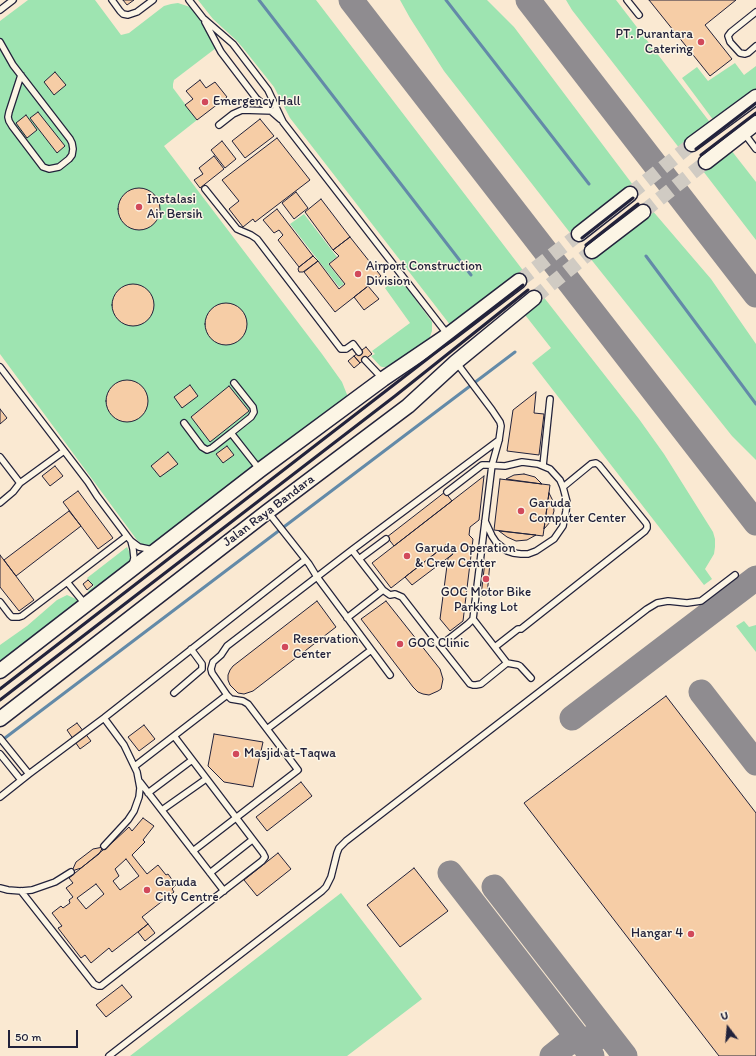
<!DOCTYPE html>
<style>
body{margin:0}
#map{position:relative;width:756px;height:1056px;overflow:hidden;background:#fcf5e5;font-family:Itim,sans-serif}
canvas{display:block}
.north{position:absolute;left:708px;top:1008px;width:40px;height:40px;-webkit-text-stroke:3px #fcf5e5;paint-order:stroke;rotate:344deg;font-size:11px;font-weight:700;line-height:16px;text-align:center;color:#22223b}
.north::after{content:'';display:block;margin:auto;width:14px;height:18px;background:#22223b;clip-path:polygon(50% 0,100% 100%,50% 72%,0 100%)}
.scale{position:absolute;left:8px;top:1030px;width:70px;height:18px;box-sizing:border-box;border:2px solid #22223b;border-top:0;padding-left:5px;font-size:12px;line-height:14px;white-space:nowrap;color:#22223b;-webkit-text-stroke:3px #fcf5e5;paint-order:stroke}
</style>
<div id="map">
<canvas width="756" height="1056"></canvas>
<div class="north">U</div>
<div class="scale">50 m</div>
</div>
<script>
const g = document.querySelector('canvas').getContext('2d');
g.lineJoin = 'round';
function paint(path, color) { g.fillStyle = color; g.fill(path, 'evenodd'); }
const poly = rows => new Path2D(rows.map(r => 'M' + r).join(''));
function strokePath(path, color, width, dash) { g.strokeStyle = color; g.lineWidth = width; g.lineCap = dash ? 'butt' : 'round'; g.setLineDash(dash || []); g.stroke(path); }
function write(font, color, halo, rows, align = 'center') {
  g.font = font + ' Itim,sans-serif'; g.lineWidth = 3; g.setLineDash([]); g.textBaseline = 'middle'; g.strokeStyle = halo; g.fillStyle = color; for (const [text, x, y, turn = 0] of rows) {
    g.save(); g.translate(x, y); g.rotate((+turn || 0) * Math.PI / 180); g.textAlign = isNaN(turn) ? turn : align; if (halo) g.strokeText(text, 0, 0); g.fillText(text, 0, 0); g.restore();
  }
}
paint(poly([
 [0,0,756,0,756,1056,0,1056]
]), '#fae9d2');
paint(poly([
 [28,0,95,0,121,35,129,33,164,6,171,4,178,3,190,7,198,16,205,27,216,48,174,80,173,84,173,88,197,120,164,146,322,354,342,382,348,397,151,546,143,545,137,540,0,354,0,21],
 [198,0,316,0,525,273,457,326,451,326,290,118,274,87,243,48,236,40,213,19],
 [400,0,487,0,514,27,633,185,571,234,444,71,410,18],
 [566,0,616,0,712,125,680,149,572,10],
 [735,63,744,75,756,66,756,94,714,121,682,78,697,67,708,81],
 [731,150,756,182,756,240,703,171],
 [651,209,711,279,756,344,756,460,732,436,590,258],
 [304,214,337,257,328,264,344,284,339,287,290,224],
 [399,277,432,322,432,331,428,342,386,367,382,367,380,366,371,356,375,354,372,351,410,323,385,288],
 [542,295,639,419,664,454,713,532,715,539,715,547,714,554,705,569,712,579,704,585,532,363,551,348,522,311],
 [127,547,130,553,131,565,90,595,88,591,94,586,87,578],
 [67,595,76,599,80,605,0,665,0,645,27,626,57,600],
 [744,621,749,627,756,625,756,652,736,626],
 [341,893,422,999,347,1056,130,1056]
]), '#9ee4b1');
strokePath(poly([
 [259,0,471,275],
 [446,0,589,184],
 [646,256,756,404],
 [1,741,515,352]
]), '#638aa8', 3);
strokePath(poly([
 [351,0,756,523],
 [528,0,756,295],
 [701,692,756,763],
 [572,718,756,578],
 [450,873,592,1056],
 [494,887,625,1056],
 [552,1056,567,1044,575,1040,583,1039,596,1039]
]), '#8f8c90', 25);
const building = poly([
 [123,0,134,0,127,5,123,0],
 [649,0,736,0,705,25,732,59,710,76,649,0],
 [55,72,66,85,54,95,44,82,55,72],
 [200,80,206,88,215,82,227,97,197,120,185,105,193,99,186,91,200,80],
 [38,112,65,146,57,153,30,118,38,112],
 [26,115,37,130,27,138,16,123,26,115],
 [260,119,274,136,245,158,232,141,260,119],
 [277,138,310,180,255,222,253,219,243,227,229,209,239,201,222,180,277,138],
 [222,141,236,159,225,168,211,150,222,141],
 [214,156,224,169,200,188,194,180,203,174,199,168,214,156],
 '118 209a21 21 0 1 1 42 0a21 21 0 1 1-42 0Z',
 [296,192,308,208,294,219,282,203,296,192],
 [321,199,350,237,333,250,305,212,321,199],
 [277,209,313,256,299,267,278,240,283,235,279,230,274,233,263,220,277,209],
 [350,237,381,276,335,312,304,272,318,261,339,289,345,284,329,264,339,256,333,250,350,237],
 [313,256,318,261,303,272,299,272,298,269,299,267,313,256],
 '112 305a21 21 0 1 1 42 0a21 21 0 1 1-42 0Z',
 [368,286,379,299,364,310,354,297,368,286],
 '205 324a21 21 0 1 1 42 0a21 21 0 1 1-42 0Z',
 [366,347,372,354,360,363,354,356,366,347],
 [354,356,360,363,354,368,348,361,354,356],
 '106 401a21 21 0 1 1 42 0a21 21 0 1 1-42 0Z',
 [190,385,198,396,182,408,174,397,190,385],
 [229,386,249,411,210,442,191,417,229,386],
 [536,392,534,413,544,414,539,455,507,451,513,410,536,392],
 [0,409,7,418,0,424,0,409],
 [227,446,234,455,223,463,216,454,227,446],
 [168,452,178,464,160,477,151,466,168,452],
 [55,466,63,476,50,486,42,476,55,466],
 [524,474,535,477,542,484,506,479,514,475,524,474],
 [484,476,479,520,470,527,469,535,473,539,463,621,450,631,440,619,448,558,453,554,446,545,391,588,372,563,484,476],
 [500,479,550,485,543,536,494,530,500,479],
 [78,491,113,538,98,549,63,502,78,491],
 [445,492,452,501,394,546,387,537,445,492],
 [549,493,553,501,554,511,551,521,544,529,549,493],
 [69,511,81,526,16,576,4,560,69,511],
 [499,531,536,535,527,540,516,541,507,537,499,531],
 [446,545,453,554,412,585,405,577,446,545],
 [0,555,34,600,19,611,0,587,0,555],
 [485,561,490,562,487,596,481,596,485,561],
 [88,580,93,585,87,590,83,584,88,580],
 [317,601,336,627,253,691,244,694,238,693,230,685,228,680,228,675,230,670,233,666,317,601],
 [386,601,440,669,443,679,441,689,438,691,429,695,423,694,418,692,413,687,361,619,386,601],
 [666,696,756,813,756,1056,719,1056,524,803,666,696],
 [77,723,91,741,80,749,67,730,77,723],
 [144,725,155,739,139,751,128,737,144,725],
 [214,734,263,742,253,787,224,782,208,766,214,734],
 [301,782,312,796,267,831,256,817,301,782],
 [143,818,154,826,143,840,145,842,132,855,147,874,158,865,166,875,168,874,176,885,172,889,174,892,142,917,148,924,112,952,109,948,91,963,85,955,81,958,58,928,62,926,52,913,61,906,63,908,70,903,69,900,73,897,66,888,73,883,69,878,114,841,129,827,132,831,143,818],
 [126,859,139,876,120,890,113,881,119,876,115,869,126,859],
 [96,884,104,894,86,909,77,898,96,884],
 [103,847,99,854,81,868,72,871,76,862,93,849,103,847],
 [278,853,291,869,257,896,244,880,278,853],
 [414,868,448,911,400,947,367,905,414,868],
 [148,924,155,933,145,941,138,932,148,924],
 [122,985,132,997,106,1017,96,1005,122,985]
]);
paint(building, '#f6cda6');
strokePath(building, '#22223b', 1);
strokePath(poly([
 [630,194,692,144],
 [643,212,706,162],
 [519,281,579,234],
 [534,298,592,251]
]), '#d0cbc3', 14, [14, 7]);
const service = poly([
 [112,0,120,11,123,14,128,15,137,12,153,0],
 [189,0,203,18,233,44,268,90,283,122,448,335],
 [627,0,639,15],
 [0,10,13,0],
 [756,12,731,32,728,36,730,42,740,53,745,54,748,53,756,46],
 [205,22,221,52,256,98,280,119],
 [0,42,13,65,70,139,72,143,73,149,72,155,69,159,59,167,49,169,43,167,12,126,9,121,8,117,9,112,21,75],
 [219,125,233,114,242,110,273,111],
 [744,133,756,149],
 [205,189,237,229,251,235,257,239,341,349,346,349,353,344,359,352],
 [365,360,383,379],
 [0,367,88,482,97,496,127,536,67,582,85,604],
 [234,383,253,407,254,412,251,417,231,433,260,470],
 [184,423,202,447,207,450,212,448,231,433],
 [0,457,20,483],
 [543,466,550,399],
 [447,492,482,465,487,465,505,466,522,462,538,464,550,469,560,480,563,487,567,502,566,511,563,526,554,539,536,551,528,554,521,554,513,553,507,551,496,542,492,536,485,521],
 [0,503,13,492,20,483,64,451],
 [268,512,309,564,317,577,390,675],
 [127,536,131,541,139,547,153,550],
 [131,541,133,549,134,558,132,566],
 [352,550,383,590],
 [359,559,386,539],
 [0,602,10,615,12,617,19,617,22,616,67,582],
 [347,618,383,590,390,595,395,594,402,597,440,646,468,624,473,619,492,465,499,440,501,426,500,422,492,410,456,362],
 [440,646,470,684,473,685,476,685,481,684,507,663,473,619],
 [495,647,518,629,521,629,645,531,647,528,647,525,646,523,599,465,596,463,591,464,563,487],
 [507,663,518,665,520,666,531,678],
 [174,693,202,669,202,664,191,649],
 [104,718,124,745,137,772,140,788,139,797,134,811,128,820,104,846],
 [267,729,371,650],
 [0,738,29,774],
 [0,754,21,780],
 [135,766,227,695],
 [140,782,224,891],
 [148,793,192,760],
 [0,797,29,774,104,718,305,560],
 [162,810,206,779],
 [193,851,298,770,248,704,243,701,231,699,227,695,212,673,211,669,213,662,221,655,227,646,352,550,499,440],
 [210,873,252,840],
 [0,888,8,890,21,891,32,890,55,882,71,872],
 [21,891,94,984,98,986,101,986,262,861,265,857,263,853,174,736],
 [109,1056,322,891,326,887,331,877,337,853,339,848,346,841,647,609,657,603,668,601,687,603,701,601,735,575]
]);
const tertiary = poly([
 [692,144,756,97],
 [706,162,756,123],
 [579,234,630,194],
 [592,251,643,212],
 [0,671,260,470,383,379,448,335,519,281],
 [0,719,267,512,408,406,456,362,534,298]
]);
strokePath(service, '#22223b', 8);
strokePath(tertiary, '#22223b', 17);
strokePath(service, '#fcf5e5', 5.5);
strokePath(tertiary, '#fcf5e5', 14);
strokePath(poly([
 [696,149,756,103],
 [701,155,756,113],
 [582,238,633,198],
 [586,245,638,204],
 [0,689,523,285],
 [0,700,395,396,528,290]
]), '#22223b', 3);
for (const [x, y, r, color] of [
 [701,42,4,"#d1495b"],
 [205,102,4,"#d1495b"],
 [139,207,4,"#d1495b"],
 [358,274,4,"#d1495b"],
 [521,511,4,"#d1495b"],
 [407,556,4,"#d1495b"],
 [486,579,4,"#d1495b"],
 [400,644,4,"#d1495b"],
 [285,647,4,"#d1495b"],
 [236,754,4,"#d1495b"],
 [147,890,4,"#d1495b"],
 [691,934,4,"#d1495b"]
]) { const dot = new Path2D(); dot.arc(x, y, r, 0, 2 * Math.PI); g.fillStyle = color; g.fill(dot); strokePath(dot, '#fcf5e5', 1.5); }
write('13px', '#22223b', '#fcf5e5', [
 ["PT. Purantara",693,35,"right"],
 ["Catering",693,50,"right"],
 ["Emergency Hall",213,102],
 ["Instalasi",147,200],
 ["Air Bersih",147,215],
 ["Airport Construction",366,267],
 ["Division",366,282],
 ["Garuda",529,504],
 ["Computer Center",529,519],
 ["Garuda Operation",415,549],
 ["& Crew Center",415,564],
 ["GOC Motor Bike",486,593,"center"],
 ["Parking Lot",486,608,"center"],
 ["Reservation",293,640],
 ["Center",293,655],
 ["GOC Clinic",408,644],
 ["Masjid at-Taqwa",244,754],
 ["Garuda",155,883],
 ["City Centre",155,898],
 ["Hangar 4",683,934,"right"]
], 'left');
write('13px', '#22223b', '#fcf5e5', [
 ["Jalan Raya Bandara",269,511,-37]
]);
</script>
